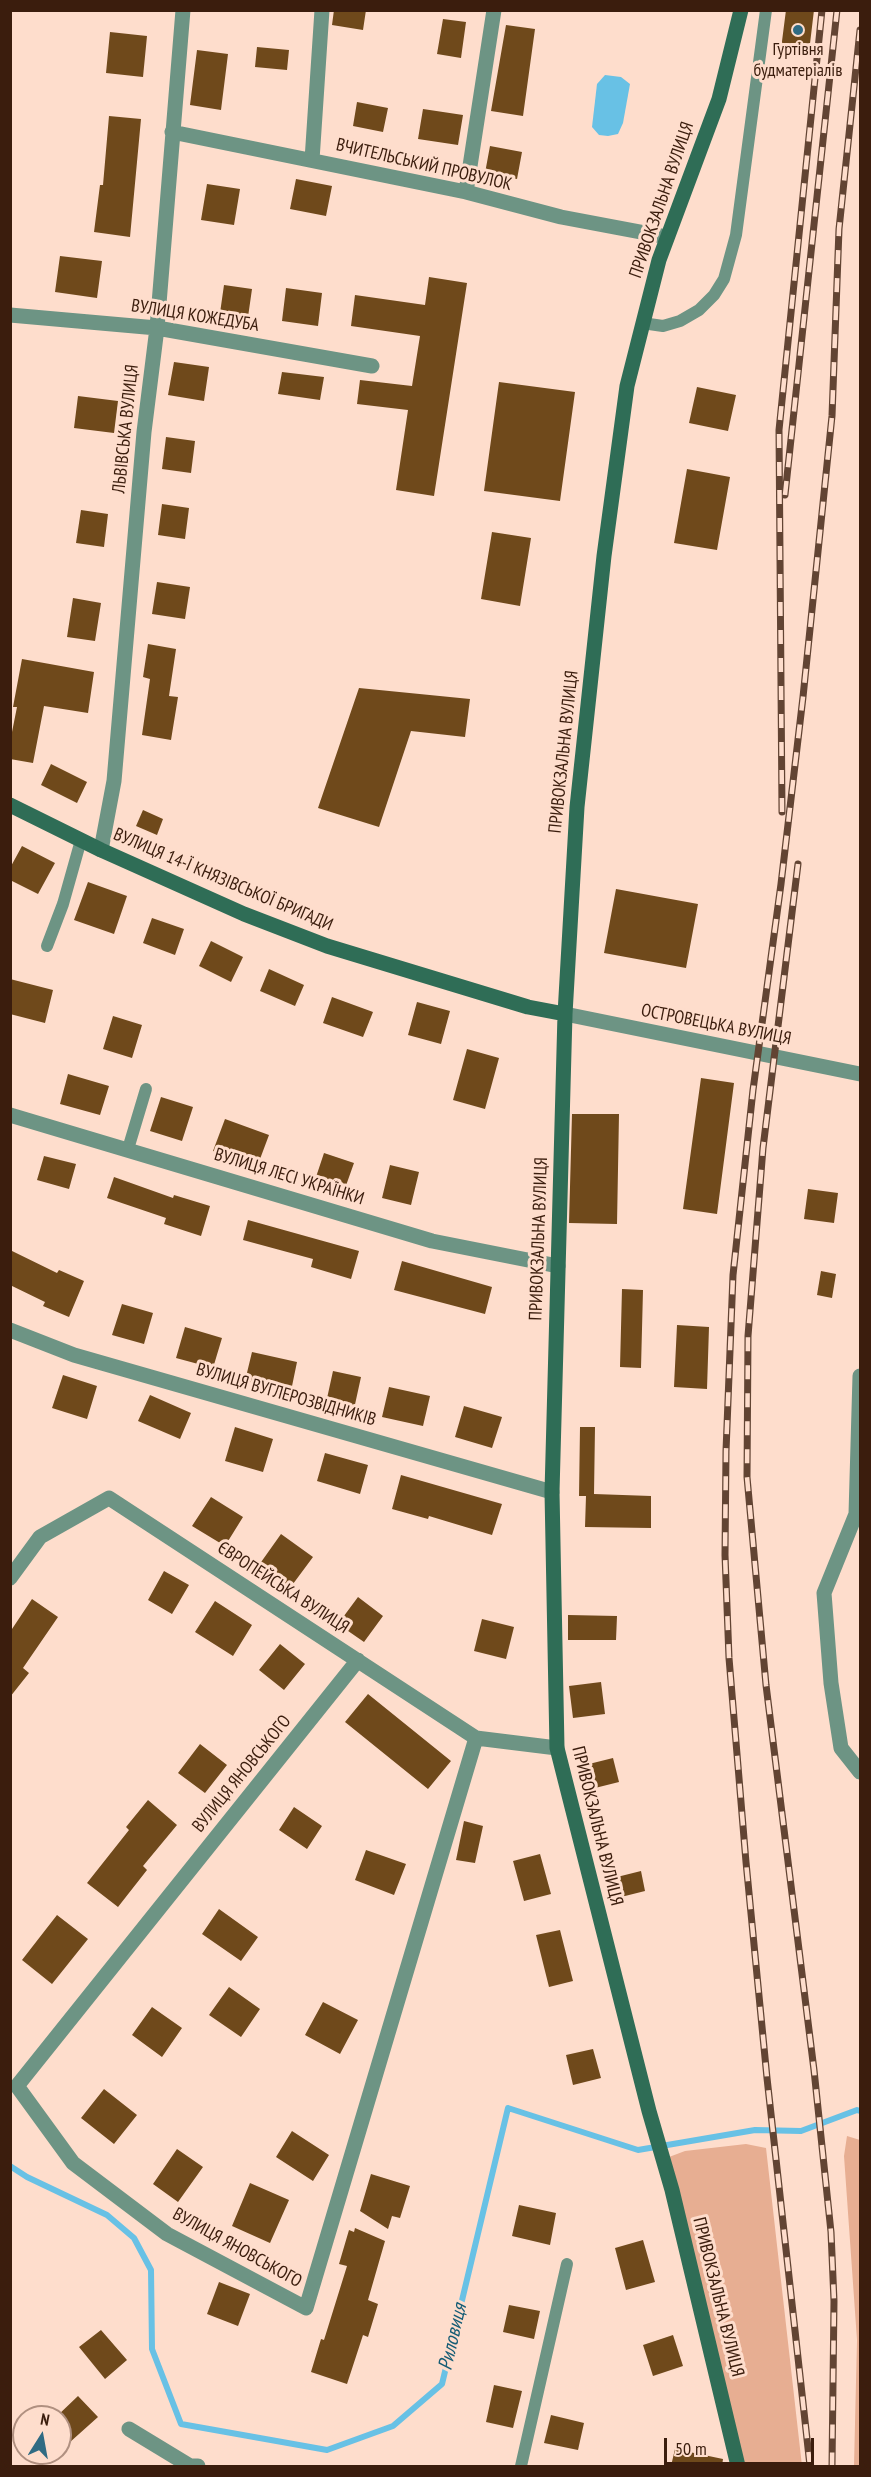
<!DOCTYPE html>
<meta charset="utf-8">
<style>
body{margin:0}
#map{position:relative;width:871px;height:2477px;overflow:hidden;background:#feddcc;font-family:"PT Sans Narrow",sans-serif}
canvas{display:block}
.frame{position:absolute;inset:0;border:12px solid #3b1d0d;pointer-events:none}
.north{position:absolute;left:12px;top:2405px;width:60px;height:60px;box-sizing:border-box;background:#feddcc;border:2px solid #b09080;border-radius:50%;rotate:11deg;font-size:16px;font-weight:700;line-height:24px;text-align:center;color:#3b1d0d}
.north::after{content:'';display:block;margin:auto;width:21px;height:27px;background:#306b83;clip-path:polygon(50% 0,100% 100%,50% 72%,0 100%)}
.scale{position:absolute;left:664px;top:2438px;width:150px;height:27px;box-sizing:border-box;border:3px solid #3b1d0d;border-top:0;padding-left:8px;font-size:18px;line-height:21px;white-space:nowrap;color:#3b1d0d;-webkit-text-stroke:4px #feddcc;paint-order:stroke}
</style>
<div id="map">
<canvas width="871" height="2477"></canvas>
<div class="frame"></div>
<div class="north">N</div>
<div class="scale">50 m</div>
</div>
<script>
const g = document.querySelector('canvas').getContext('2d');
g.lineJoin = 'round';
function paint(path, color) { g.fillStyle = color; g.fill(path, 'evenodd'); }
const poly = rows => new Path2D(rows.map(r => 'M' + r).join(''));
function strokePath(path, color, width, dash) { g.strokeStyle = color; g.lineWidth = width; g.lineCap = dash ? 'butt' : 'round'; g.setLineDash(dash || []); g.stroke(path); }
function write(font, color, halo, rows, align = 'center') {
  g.font = font + ' "PT Sans Narrow",sans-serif'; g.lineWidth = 6; g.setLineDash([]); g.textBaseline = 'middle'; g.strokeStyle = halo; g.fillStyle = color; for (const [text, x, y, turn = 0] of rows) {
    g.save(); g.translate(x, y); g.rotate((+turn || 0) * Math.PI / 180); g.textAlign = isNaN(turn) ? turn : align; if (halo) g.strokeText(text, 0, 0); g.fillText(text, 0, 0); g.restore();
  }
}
paint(poly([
 [847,2136,860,2140,860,2466,854,2466,857,2340,844,2156],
 [746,2144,766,2148,802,2466,738,2466,661,2160,685,2151]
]), '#e7ae92');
paint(poly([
 [605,75,621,77,630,84,623,123,618,134,608,136,599,135,592,127,597,84]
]), '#68c1e5');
strokePath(poly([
 [10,2166,27,2177,107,2215,134,2238,151,2270,152,2349,181,2424,327,2450,393,2426,442,2384,508,2108,638,2150,755,2130,801,2131,857,2110,860,2111]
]), '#68c1e5', 6);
paint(poly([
 [334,10,366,10,363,30,332,25],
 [786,10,814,10,809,52,781,49],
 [443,19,466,22,461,58,437,54],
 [506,25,535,29,523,116,491,111],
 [110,32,147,36,143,77,106,73],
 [257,47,289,50,287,70,255,67],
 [197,50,228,54,221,110,190,105],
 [357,102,388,108,383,132,353,126],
 [423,109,463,115,458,145,418,139],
 [109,116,141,119,130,237,94,232,100,185,103,185],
 [490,146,522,152,517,179,485,173],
 [296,179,332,186,326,216,290,209],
 [207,184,240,189,234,225,201,220],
 [60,256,102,261,97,298,55,292],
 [429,277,467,283,434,496,396,490,408,410,357,404,360,380,412,386,420,336,351,326,355,295,425,305],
 [224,285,252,289,248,317,220,313],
 [286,288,322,293,318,326,282,321],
 [174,362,209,367,204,401,168,395],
 [282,372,324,377,320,400,278,394],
 [499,382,575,392,560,501,484,491],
 [697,387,736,395,728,431,689,423],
 [78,396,118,401,114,433,74,428],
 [166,437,195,441,191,473,162,469],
 [687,469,730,477,717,550,674,543],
 [162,504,189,508,185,539,158,535],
 [81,510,108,514,104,547,76,543],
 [492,532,531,538,520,606,481,599],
 [157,582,190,587,185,619,152,614],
 [73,598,101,603,95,641,67,637],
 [148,644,176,649,169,696,178,697,171,740,142,735,150,679,143,677],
 [22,659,94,672,88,713,44,706,33,763,10,759,10,742,17,707,13,707],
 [359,688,470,699,465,737,411,731,379,827,318,808],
 [51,764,87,782,77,803,41,785],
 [143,810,163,819,157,835,136,826],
 [22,846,55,863,38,894,10,880,10,868],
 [88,882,127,896,114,934,74,920],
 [616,889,698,904,686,968,604,953],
 [152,918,184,929,175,955,143,943],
 [211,941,243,957,231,982,199,966],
 [269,969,304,985,295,1006,260,991],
 [10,979,53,990,45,1023,10,1014],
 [332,997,373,1012,363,1037,323,1023],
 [417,1002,450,1011,441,1044,408,1035],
 [113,1016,142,1025,132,1058,103,1049],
 [467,1049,499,1058,485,1109,453,1100],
 [68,1074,109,1086,100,1115,60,1104],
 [701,1078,734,1083,717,1214,683,1209],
 [161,1097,193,1107,182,1141,150,1131],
 [572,1114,619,1114,617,1224,569,1223],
 [225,1119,269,1135,257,1167,213,1151],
 [324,1153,354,1163,343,1194,314,1183],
 [44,1156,76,1164,69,1189,37,1180],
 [390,1165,419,1172,411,1205,382,1198],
 [114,1177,173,1198,174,1195,210,1206,201,1236,164,1224,166,1218,107,1198],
 [808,1189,838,1193,834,1223,804,1219],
 [248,1220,359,1251,351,1279,311,1267,313,1259,243,1240],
 [10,1250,57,1273,59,1270,84,1281,69,1317,43,1306,45,1302,10,1285],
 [402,1261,492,1287,485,1314,394,1290],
 [821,1271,836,1274,832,1298,817,1295],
 [622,1289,643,1290,641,1368,620,1367],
 [122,1304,153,1313,144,1344,112,1335],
 [677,1325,709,1327,707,1389,674,1387],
 [185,1327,222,1338,213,1368,176,1358],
 [252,1352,297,1362,291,1391,245,1381],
 [333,1371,361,1377,354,1409,326,1403],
 [63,1375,97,1386,87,1419,52,1408],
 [389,1387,430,1396,423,1426,382,1417],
 [150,1395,191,1413,180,1439,138,1421],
 [464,1406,502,1417,492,1448,455,1437],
 [235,1427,273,1439,263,1472,225,1461],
 [580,1427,595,1427,594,1494,651,1496,651,1528,585,1527,586,1496,579,1496],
 [325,1453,368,1465,360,1494,317,1481],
 [401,1475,502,1504,492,1535,429,1516,428,1519,392,1509],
 [211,1497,243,1517,225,1546,192,1526],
 [281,1534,313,1557,290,1588,259,1565],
 [164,1571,189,1585,172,1614,148,1600],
 [358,1597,383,1616,364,1642,338,1624],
 [32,1599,58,1617,23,1668,29,1673,10,1697,10,1632],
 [215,1601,252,1625,233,1656,195,1632],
 [568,1615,617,1616,616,1640,568,1640],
 [482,1619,514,1627,506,1659,474,1651],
 [280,1644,305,1664,284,1690,259,1670],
 [601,1682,605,1714,573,1718,569,1686],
 [368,1694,451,1761,428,1789,345,1722],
 [200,1744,227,1765,205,1793,178,1773],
 [613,1758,619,1782,587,1790,581,1766],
 [148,1800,177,1825,143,1866,147,1870,118,1907,87,1883,129,1830,126,1827],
 [294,1807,322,1826,307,1849,279,1830],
 [464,1821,483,1826,475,1863,456,1860],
 [366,1850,406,1864,394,1895,355,1880],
 [540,1854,551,1894,524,1901,513,1861],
 [641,1871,645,1891,613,1899,609,1879],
 [219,1909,258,1937,241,1961,202,1934],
 [57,1915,88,1939,52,1984,22,1960],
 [560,1930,573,1981,549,1987,536,1935],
 [229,1987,260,2009,241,2037,209,2015],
 [323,2002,358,2020,340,2054,305,2035],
 [152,2007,182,2028,162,2057,132,2035],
 [593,2049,601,2078,573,2085,566,2055],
 [104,2089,137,2115,114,2144,81,2118],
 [292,2131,329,2155,313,2181,276,2157],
 [177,2149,203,2167,178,2202,153,2184],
 [371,2174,410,2186,400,2218,392,2216,388,2229,360,2211],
 [250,2183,289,2200,270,2243,232,2226],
 [519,2205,556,2213,550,2245,512,2236],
 [355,2228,385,2241,368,2300,378,2304,368,2337,363,2335,347,2384,311,2372,321,2339,324,2340,347,2266,339,2264,349,2230,354,2232],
 [643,2240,655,2282,626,2290,615,2248],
 [219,2282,250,2294,238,2326,207,2314],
 [509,2305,540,2311,534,2339,503,2332],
 [101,2330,127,2360,105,2379,79,2347],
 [673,2335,683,2366,653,2376,643,2345],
 [494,2385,522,2391,513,2428,486,2422],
 [78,2396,98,2417,60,2451,60,2417,56,2417],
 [551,2415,584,2423,578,2450,544,2443],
 [675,2449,723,2459,722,2466,671,2466]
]), '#6f491b');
strokePath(poly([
 [642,323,663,326,680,321,699,310,714,295,724,279,736,235,766,10],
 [47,946,63,904,81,840],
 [128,1149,146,1089],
 [521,2466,567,2264]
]), '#6d9484', 12);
strokePath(poly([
 [172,132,466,192,561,217,667,237],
 [312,160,322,10],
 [466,192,494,10],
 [10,315,157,328,372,366],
 [101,850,114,781,144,432,157,328,183,10],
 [565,1014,860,1074],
 [10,1115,432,1241,558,1266],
 [10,1330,74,1355,552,1492],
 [860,1376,856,1514,824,1593,831,1683,841,1748,860,1772],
 [10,1578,40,1537,109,1498,476,1738,557,1748],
 [358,1660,17,2086,73,2163,167,2234,306,2308,476,1738],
 [129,2429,190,2466,198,2466]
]), '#6d9484', 15);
strokePath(poly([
 [10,805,101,850,244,914,327,946,528,1007,565,1014],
 [738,2466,672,2190,649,2111,557,1748,552,1492,565,1014,577,807,604,556,627,386,659,260,719,99,741,10]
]), '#2f6d56', 15);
const rail = poly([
 [785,495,837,10],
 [782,812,779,430,822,10],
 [798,864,763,1148,748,1336,747,1477,766,1685,814,2070,831,2232,834,2301,832,2466],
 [810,2466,767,2078,746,1862,729,1658,725,1555,726,1451,733,1275,753,1090,781,884,803,697,832,416,839,229,860,30]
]);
strokePath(rail, '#624433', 7);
strokePath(rail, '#feddcc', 4.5, [14]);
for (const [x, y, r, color] of [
 [798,30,6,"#306b83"]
]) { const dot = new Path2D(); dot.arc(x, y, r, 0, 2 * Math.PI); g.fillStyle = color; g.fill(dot); strokePath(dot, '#feddcc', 2); }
write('18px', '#3b1d0d', '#feddcc', [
 ["Гуртівня",798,50],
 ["будматеріалів",798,71]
]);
write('18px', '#3b1d0d', '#feddcc', [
 ["ВЧИТЕЛЬСЬКИЙ ПРОВУЛОК",424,165,13],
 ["ПРИВОКЗАЛЬНА ВУЛИЦЯ",662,200,-71],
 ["ВУЛИЦЯ КОЖЕДУБА",195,316,9],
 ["ЛЬВІВСЬКА ВУЛИЦЯ",126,429,-84],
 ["ПРИВОКЗАЛЬНА ВУЛИЦЯ",564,752,-84],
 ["ВУЛИЦЯ 14-Ї КНЯЗІВСЬКОЇ БРИГАДИ",223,880,23],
 ["ОСТРОВЕЦЬКА ВУЛИЦЯ",716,1025,11],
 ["ВУЛИЦЯ ЛЕСІ УКРАЇНКИ",289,1177,17],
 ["ПРИВОКЗАЛЬНА ВУЛИЦЯ",539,1239,-88],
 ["ВУЛИЦЯ ВУГЛЕРОЗВІДНИКІВ",286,1395,16],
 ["ЄВРОПЕЙСЬКА ВУЛИЦЯ",283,1588,33],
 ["ВУЛИЦЯ ЯНОВСЬКОГО",242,1774,-51],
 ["ПРИВОКЗАЛЬНА ВУЛИЦЯ",597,1826,76],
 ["ВУЛИЦЯ ЯНОВСЬКОГО",237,2248,29],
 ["ПРИВОКЗАЛЬНА ВУЛИЦЯ",718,2297,76]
]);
write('italic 20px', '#155c75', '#feddcc', [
 ["Риловиця",453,2337,-77]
]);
</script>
